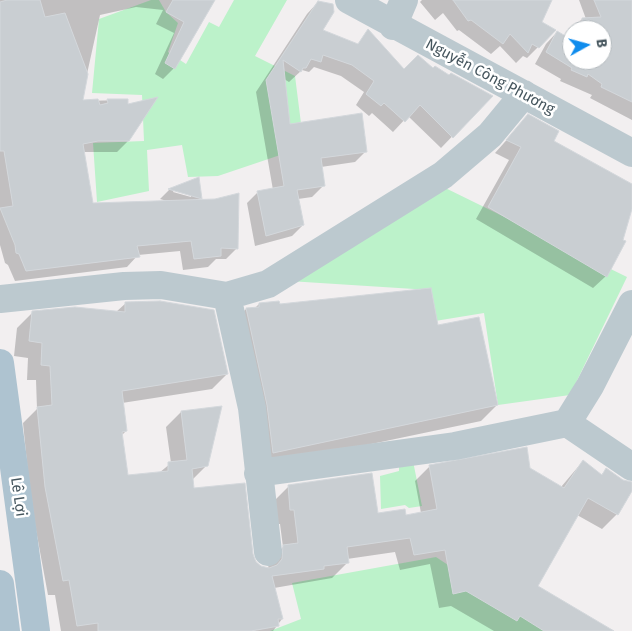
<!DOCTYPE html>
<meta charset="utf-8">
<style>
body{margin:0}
#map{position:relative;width:632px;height:631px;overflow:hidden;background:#f2eff0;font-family:"Fira Sans",sans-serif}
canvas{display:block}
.north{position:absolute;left:562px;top:20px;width:50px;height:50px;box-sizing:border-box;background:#fff;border:1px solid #b5bbbf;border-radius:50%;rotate:83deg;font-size:14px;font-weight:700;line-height:20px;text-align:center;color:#46565e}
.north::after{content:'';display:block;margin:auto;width:18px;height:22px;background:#0f8ced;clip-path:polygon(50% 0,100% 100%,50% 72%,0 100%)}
</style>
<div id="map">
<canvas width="632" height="631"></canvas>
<div class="north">B</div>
</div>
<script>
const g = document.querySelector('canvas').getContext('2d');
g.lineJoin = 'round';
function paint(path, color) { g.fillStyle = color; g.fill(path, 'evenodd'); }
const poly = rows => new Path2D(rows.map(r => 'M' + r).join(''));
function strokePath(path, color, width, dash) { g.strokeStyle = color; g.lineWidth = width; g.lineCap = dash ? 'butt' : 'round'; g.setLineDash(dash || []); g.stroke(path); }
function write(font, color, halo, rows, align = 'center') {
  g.font = font + ' "Fira Sans",sans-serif'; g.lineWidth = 5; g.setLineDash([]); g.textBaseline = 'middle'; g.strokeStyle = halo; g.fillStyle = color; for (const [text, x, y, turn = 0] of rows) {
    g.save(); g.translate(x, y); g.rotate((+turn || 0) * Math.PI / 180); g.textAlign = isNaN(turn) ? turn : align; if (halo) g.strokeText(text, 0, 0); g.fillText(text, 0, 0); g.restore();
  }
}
paint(poly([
 [151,0,159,0,166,12,178,23,168,52,186,64,209,22,219,27,234,0,287,0,255,56,295,76,304,147,218,176,188,177,182,145,147,150,149,191,97,202,93,143,144,141,142,95,92,93,99,19],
 [431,181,627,277,570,395,498,405,484,313,435,321,430,290,273,280],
 [412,456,422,506,409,508,405,505,381,509,380,476,399,471,399,465],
 [436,557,548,631,270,631,301,619,292,583]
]), '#bcf2ca');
paint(poly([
 [0,0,213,0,174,68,163,79,155,74,174,33,156,24,163,10,136,7,100,15,81,101,127,100,128,141,117,152,83,152,92,205,167,201,160,199,169,190,198,179,201,198,199,201,237,248,226,259,216,259,208,267,183,270,180,251,138,255,127,267,15,281,8,265,5,263,0,245],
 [174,190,191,194,191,197,173,192],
 [422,0,551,0,540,23,538,47,527,58,523,56,516,63,500,46,491,54,459,30,457,31,443,13,435,20,420,2],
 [579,0,632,0,632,120,590,98,592,95,560,81,561,79,535,64,546,44,557,32,571,41,571,30,582,19,586,19],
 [572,30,602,30,602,60,572,60],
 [318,2,321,31,404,71,433,70,491,96,441,148,408,116,393,132,372,113,369,116,356,105,364,92,341,76,314,67,309,72,302,70,289,82,284,79,289,126,366,151,355,162,321,167,323,186,312,197,298,199,303,225,292,236,255,246,247,203,258,192,273,190,256,92,307,14],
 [528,116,552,142,632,185,632,204,606,276,593,288,476,219,509,160,495,153],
 [126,303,227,374,212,389,122,403,126,431,121,436,127,476,159,473,171,463,166,427,181,412,207,465,192,480,193,489,261,567,268,569,269,562,283,547,280,524,276,524,274,501,289,486,377,515,405,516,421,513,415,481,430,466,529,469,561,487,583,461,601,475,606,470,623,481,632,482,632,488,617,514,602,529,577,515,536,586,611,631,494,631,451,606,439,608,430,564,400,570,395,552,347,559,347,563,332,578,274,588,282,619,273,631,61,631,55,595,48,595,31,503,23,423,37,409,36,380,27,380,28,358,14,356,17,328,32,313,116,312],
 [259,304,437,327,497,405,481,421,257,468,230,325,246,309,255,308]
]), '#0003');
const building = poly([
 [7,0,40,0,45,17,65,13,88,74,83,100,98,99,100,105,108,103,107,99,128,99,128,104,158,97,129,141,98,141,83,144,93,203,215,199,239,193,238,249,221,248,221,256,194,259,191,241,137,246,140,257,26,271,19,254,16,253,15,245,0,208,13,206,4,151,0,151,0,2,7,0],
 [173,0,215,0,175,69,165,63,184,22,166,12,173,0],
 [453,0,552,0,542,22,556,30,539,48,532,44,528,53,510,34,503,44,471,20,468,21,453,0],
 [594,0,632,0,632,102,601,87,602,84,588,74,587,77,571,70,572,68,546,52,557,31,572,40,572,60,602,60,602,30,582,30,582,18,601,17,594,0],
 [318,1,333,4,334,12,323,30,358,44,368,29,404,69,418,55,433,68,435,66,449,75,451,73,493,96,453,138,420,105,405,122,384,103,381,106,366,94,374,81,352,65,323,55,321,62,311,59,306,68,303,68,301,72,283,60,290,124,362,113,367,152,321,158,325,186,297,190,304,225,266,236,257,191,284,186,266,80,318,1],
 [528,114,559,131,554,141,632,184,632,209,623,240,626,241,607,277,488,207,521,147,506,140,528,114],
 [199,177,202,199,168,189,199,177],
 [431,288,438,325,479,317,498,405,273,453,267,405,246,308,259,307,259,303,279,301,280,304,431,288],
 [160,301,214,310,228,374,122,391,127,431,122,432,128,475,168,471,168,462,187,460,181,411,222,406,208,466,192,469,194,488,245,483,253,554,256,562,261,566,269,568,277,565,282,559,283,545,298,543,294,510,290,510,288,485,372,473,378,513,405,509,406,515,437,509,429,465,527,447,530,468,564,488,583,460,602,475,606,468,623,480,632,482,632,491,618,515,588,498,538,586,614,631,544,631,520,616,517,621,466,591,453,594,445,550,414,555,410,538,347,547,349,563,324,566,324,569,272,576,283,619,278,619,279,626,251,631,98,631,98,623,77,626,69,580,63,581,45,487,37,407,52,405,50,366,41,365,42,343,29,341,32,311,75,307,125,312,125,302,160,301]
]);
paint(building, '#c9ced2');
strokePath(building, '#d3d7db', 1);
strokePath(poly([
 [349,0,632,153],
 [393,26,404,0],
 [227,296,252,408,268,552],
 [0,299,124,286,161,285,227,296,268,284,443,175,490,135,524,94],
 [567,423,632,467],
 [258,473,455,446,567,423,590,386,632,304]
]), '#bcc9cf', 28);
strokePath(poly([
 [0,363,36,631],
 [0,584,6,631]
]), '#aec3d0', 28);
write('15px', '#46565e', '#fff', [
 ["Nguyễn Công Phương",490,77,28],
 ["Lê Lợi",18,497,82]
]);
</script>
